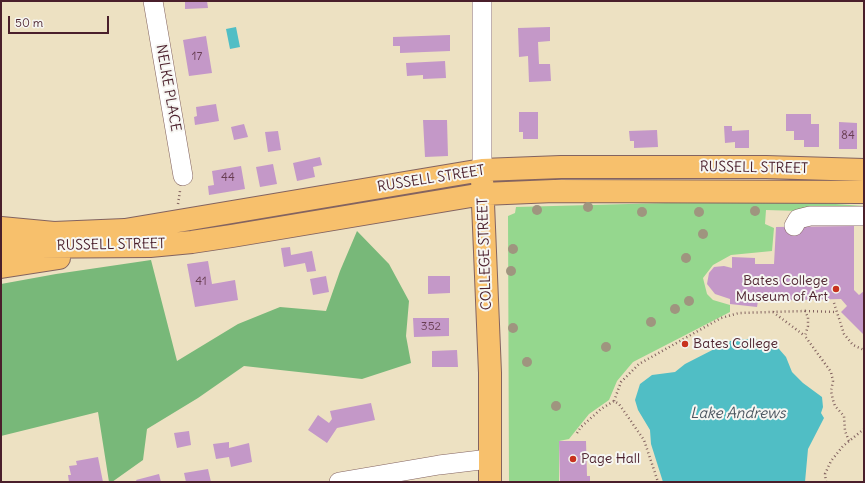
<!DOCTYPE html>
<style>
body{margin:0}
#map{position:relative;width:865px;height:483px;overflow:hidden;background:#ede1c2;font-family:Delius,sans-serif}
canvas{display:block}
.frame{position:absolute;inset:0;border:2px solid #4a1f2b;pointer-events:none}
.scale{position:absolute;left:8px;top:16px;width:101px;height:18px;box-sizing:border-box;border:2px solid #4a1f2b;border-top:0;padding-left:5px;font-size:12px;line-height:14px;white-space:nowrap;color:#4a1f2b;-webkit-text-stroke:3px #f6f6f2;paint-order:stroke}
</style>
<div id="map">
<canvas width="865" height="483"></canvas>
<div class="frame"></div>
<div class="scale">50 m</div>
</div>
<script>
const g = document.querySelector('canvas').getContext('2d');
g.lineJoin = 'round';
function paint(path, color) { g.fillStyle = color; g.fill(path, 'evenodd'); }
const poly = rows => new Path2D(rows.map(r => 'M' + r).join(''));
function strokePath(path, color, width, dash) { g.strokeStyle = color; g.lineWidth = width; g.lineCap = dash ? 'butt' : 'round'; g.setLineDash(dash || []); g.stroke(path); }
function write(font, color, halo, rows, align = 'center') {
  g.font = font + ' Delius,sans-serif'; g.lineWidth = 4; g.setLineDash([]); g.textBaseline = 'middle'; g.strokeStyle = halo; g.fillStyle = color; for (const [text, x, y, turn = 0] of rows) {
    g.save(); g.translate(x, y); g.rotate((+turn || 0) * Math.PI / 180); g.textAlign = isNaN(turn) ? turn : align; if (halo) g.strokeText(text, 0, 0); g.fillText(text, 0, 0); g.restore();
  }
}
paint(poly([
 [779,200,864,206,864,213,766,210,765,224,774,228,772,251,731,255,713,265,703,278,707,294,713,300,730,305,730,312,633,362,617,381,609,400,589,414,569,439,559,441,559,482,509,482,508,216,515,213,516,207]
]), '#95d78e');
paint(poly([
 [357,231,389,264,409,301,406,336,411,363,362,379,244,366,198,398,147,429,143,460,112,482,109,482,98,412,1,436,1,284,56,274,151,260,177,361,238,324,280,307,326,311,340,271]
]), '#78b879');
paint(poly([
 [236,27,240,47,230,49,226,29],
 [746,339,772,341,786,357,792,372,803,383,822,397,823,407,821,413,824,418,808,449,805,482,663,482,651,444,650,430,638,410,635,400,640,384,652,375,675,372,685,364,730,341]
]), '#50bec5');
paint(poly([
 [185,1,207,1,208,8,185,9],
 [550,27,550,41,538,42,539,64,550,64,551,81,529,82,528,56,519,57,518,28],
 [450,35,450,51,400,53,400,46,393,46,393,37],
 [206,36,212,73,189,76,183,40],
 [445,61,446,78,423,79,423,75,407,76,406,63],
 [216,104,219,121,195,125,194,117,197,116,196,107],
 [519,112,538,112,538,139,523,139,523,132,519,132],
 [786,114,811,114,811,124,819,124,819,147,804,147,804,140,794,140,794,131,786,131],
 [423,120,447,120,448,156,425,157],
 [839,122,857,123,857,149,839,149],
 [244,124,248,137,234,140,231,127],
 [724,126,732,126,732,131,749,130,749,148,735,148,735,142,725,143],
 [657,130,658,147,634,148,634,141,630,141,629,131],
 [278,131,281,150,268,152,265,132],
 [320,157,322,165,313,167,315,177,297,181,293,163],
 [273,164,277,184,260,187,256,167],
 [241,166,245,189,209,195,208,186,214,185,212,171],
 [854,226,854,290,859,295,864,291,864,335,841,312,847,306,841,299,758,301,757,307,730,304,730,299,715,294,707,284,709,273,714,267,724,266,732,268,732,257,755,258,755,264,774,264,776,227],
 [290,247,291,255,312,251,316,271,307,272,305,263,284,267,281,248],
 [208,261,212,284,235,280,238,300,195,307,187,264],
 [326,276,329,292,313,295,310,279],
 [428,276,450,276,450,293,428,294],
 [413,318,449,318,449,336,414,337],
 [457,350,458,367,432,367,432,351],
 [371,403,375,420,337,428,327,443,308,430,318,415,329,423,332,419,330,411],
 [189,431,191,445,177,448,174,433],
 [559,441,586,441,587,476,590,476,590,482,560,482],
 [229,442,229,448,249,443,252,462,231,467,229,457,216,459,213,444],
 [98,457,103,482,69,482,68,475,71,475,69,466,77,465,76,461],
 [208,469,211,482,186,482,184,473],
 [159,474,161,482,137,482,136,480]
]), '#c498c8');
const minor = poly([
 [153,1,183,176],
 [482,1,482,170],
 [794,226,798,219,810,216,864,216],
 [339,482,439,465,489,459]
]);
const major = poly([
 [482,179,490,373,490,482],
 [1,228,54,233,125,230,482,170,561,167,766,167,864,170],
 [1,247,150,246,192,242,232,236,483,194,554,191,864,192],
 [1,267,59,258]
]);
strokePath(minor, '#836360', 20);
strokePath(major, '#836360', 24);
strokePath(poly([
 [178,204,180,191],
 [834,303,844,334,853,345,864,350],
 [805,311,837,312],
 [773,312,805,336],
 [614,401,621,382,639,364,721,318,739,313,805,311,808,317,808,326,805,336,831,372,833,381,831,391,833,400,835,406,844,416,845,431,849,441],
 [577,433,581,427,601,409,614,401,619,404,644,440,658,482],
 [826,482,825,474,831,461,843,446,864,429]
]), '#836360', 2.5, [1, 3]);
strokePath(minor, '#fff', 19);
strokePath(major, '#f7c06c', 22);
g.fillStyle = '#9f957f';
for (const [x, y] of [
 [588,207],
 [537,210],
 [755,211],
 [642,212],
 [699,212],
 [703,234],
 [513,249],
 [686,258],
 [511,271],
 [689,301],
 [675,309],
 [651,322],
 [513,328],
 [606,347],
 [527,362],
 [556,406]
]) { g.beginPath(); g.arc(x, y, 5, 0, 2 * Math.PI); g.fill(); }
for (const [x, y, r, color] of [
 [836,289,4,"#c8321e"],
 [685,344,4,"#c8321e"],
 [573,459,4,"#c8321e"]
]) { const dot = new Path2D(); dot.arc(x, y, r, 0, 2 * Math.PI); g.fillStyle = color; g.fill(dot); strokePath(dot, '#f6f6f2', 1.5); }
write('12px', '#683d52', null, [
 ["17",197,57],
 ["84",848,136],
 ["44",228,178],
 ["41",201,282],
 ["352",431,327]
]);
write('14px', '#4a1f2b', '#f6f6f2', [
 ["NELKE PLACE",168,88,80],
 ["RUSSELL STREET",754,168,1],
 ["RUSSELL STREET",431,179,-9],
 ["RUSSELL STREET",111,245,-1],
 ["COLLEGE STREET",485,254,-92]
]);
write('14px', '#4a1f2b', '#f6f6f2', [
 ["Bates College",828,281,"right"],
 ["Museum of Art",828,297,"right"],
 ["Bates College",693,344],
 ["Page Hall",581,459]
], 'left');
write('italic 15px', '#4c5761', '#f6f6f2', [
 ["Lake Andrews",738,414]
]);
</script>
